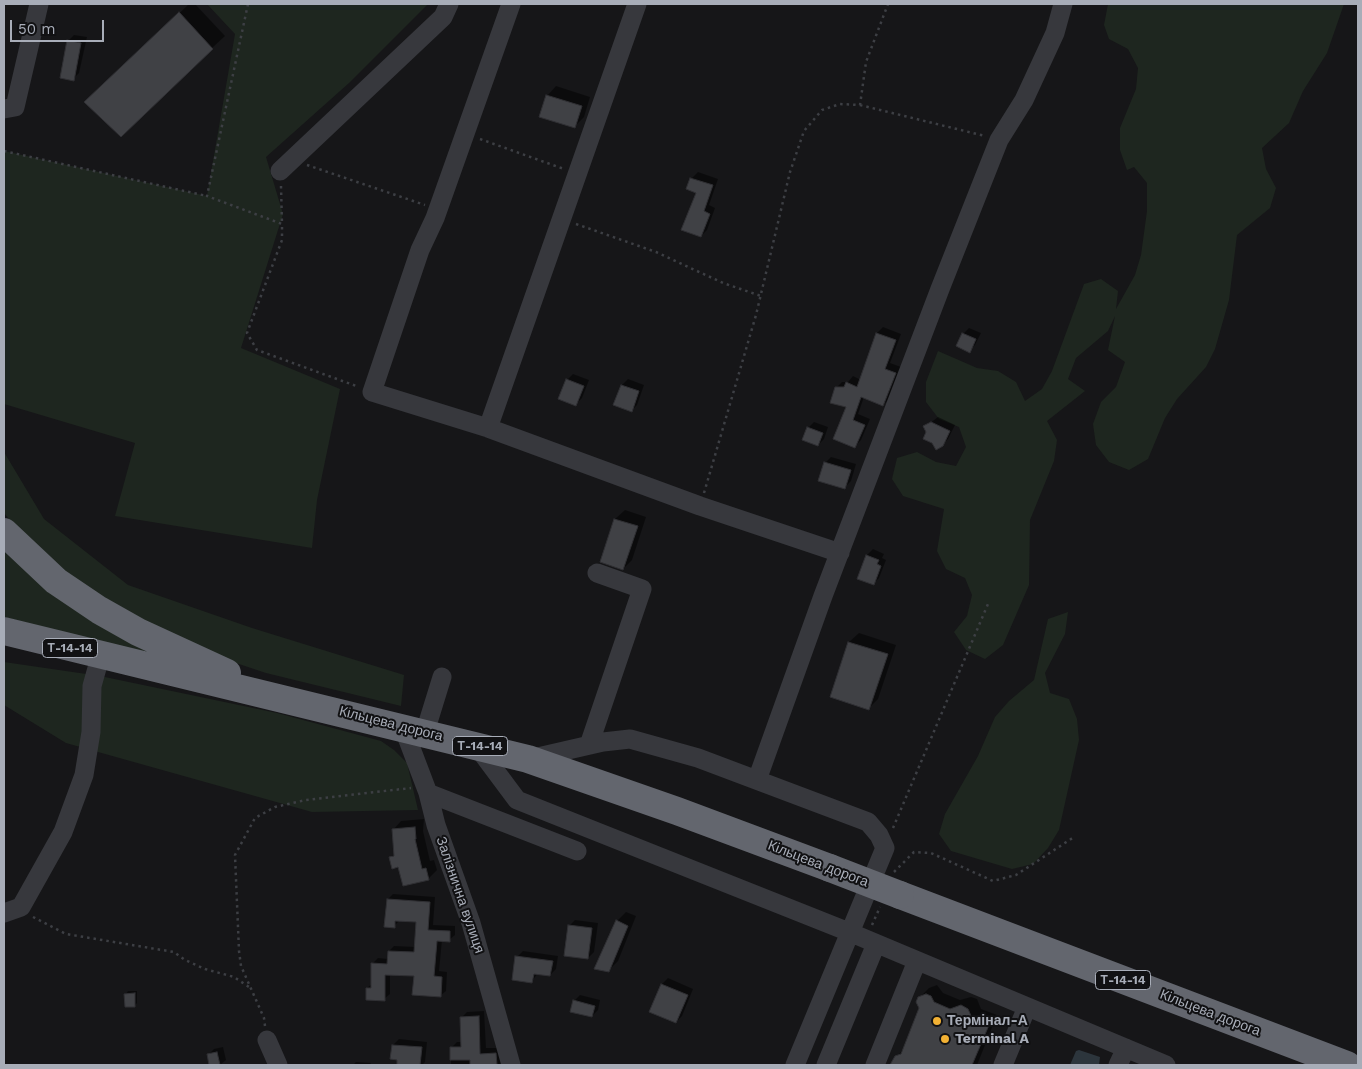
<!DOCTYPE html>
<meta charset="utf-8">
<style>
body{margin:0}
#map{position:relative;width:1362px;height:1069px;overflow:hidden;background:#161618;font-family:"Work Sans",sans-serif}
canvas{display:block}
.frame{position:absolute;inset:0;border:5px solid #a8adb8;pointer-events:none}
.scale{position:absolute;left:10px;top:20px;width:94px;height:22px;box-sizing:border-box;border:2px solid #a8adb8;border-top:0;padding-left:6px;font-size:15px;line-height:18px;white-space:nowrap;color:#a8adb8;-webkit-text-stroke:4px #111113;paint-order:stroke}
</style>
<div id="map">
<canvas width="1362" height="1069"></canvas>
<div class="frame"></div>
<div class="scale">50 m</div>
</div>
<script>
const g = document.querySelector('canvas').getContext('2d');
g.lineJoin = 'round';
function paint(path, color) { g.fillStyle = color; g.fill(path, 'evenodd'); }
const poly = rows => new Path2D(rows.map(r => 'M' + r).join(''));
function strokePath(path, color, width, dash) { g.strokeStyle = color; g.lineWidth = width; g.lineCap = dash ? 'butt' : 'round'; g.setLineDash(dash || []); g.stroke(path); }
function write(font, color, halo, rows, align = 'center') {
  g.font = font + ' "Work Sans",sans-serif'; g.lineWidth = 4; g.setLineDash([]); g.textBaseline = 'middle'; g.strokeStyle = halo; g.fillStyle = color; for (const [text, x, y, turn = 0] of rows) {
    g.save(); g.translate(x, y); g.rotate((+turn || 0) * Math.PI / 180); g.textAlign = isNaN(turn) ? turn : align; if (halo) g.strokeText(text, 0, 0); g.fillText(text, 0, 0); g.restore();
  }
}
paint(poly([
 [207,4,428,4,349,83,266,157,283,214,241,348,340,389,317,500,312,548,115,516,135,443,4,404,4,151,207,196,235,34],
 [1108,4,1344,4,1327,53,1303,91,1289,123,1262,148,1266,169,1276,188,1270,208,1237,235,1229,300,1215,349,1206,367,1177,399,1165,418,1148,459,1129,470,1109,462,1096,445,1093,424,1101,402,1116,387,1125,362,1108,350,1115,316,1108,331,1076,358,1068,379,1085,391,1047,421,1057,440,1054,461,1030,520,1029,585,1003,645,985,659,966,650,954,632,967,616,972,595,965,578,946,569,937,551,944,509,903,496,892,479,897,458,917,452,936,462,956,466,966,447,959,427,939,419,926,402,926,382,938,351,977,368,998,371,1016,382,1025,401,1042,389,1052,371,1084,284,1101,279,1118,291,1116,309,1135,275,1141,255,1147,211,1147,183,1134,167,1127,170,1120,150,1120,128,1136,89,1138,68,1128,49,1109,39,1104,25],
 [4,452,44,519,128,585,252,628,404,675,401,706,266,673,188,647,67,576,21,534,4,513],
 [4,542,190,665,4,617],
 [1068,612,1065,634,1045,673,1050,693,1069,699,1077,719,1079,740,1059,830,1048,848,1033,864,1012,869,951,851,939,834,945,814,978,756,995,717,1009,701,1034,680,1048,619],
 [4,662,100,676,277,713,381,741,394,750,407,763,418,810,312,812,66,743,4,705]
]), '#1e261f');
paint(poly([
 [1079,1050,1100,1057,1099,1065,1070,1065,1076,1051]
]), '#2c353c');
paint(poly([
 [189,4,195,4,225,36,212,48,99,90],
 [74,35,87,37,79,73,73,79,68,41],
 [556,86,590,97,584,117,575,126,547,96],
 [698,172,718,179,709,205,715,208,707,230,701,236,698,192,688,189,692,178],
 [883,327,901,334,890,363,901,367,889,399,883,405,864,397,858,414,870,419,861,440,855,446,847,406,836,388,842,382,848,382,853,376,861,380,877,333],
 [969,328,981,333,975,345,969,351,963,334],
 [573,374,589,380,582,398,576,404,567,380],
 [628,379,644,385,637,405,631,411,615,405,622,385],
 [938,417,955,425,948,439,942,445,925,427],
 [814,422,828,427,824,439,818,445,808,428],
 [831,457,856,464,851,481,845,487,825,463],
 [625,510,646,517,632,560,623,569,601,561,615,519],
 [873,549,884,554,882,558,886,560,879,578,873,584,859,578,867,555],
 [859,633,896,645,878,699,869,708,831,696,849,642],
 [424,819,423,831,430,861,434,860,437,870,428,879,399,866,390,858,395,853,393,830,401,821],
 [393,894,435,897,433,925,455,926,455,935,449,940,442,940,439,971,447,972,446,991,440,996,415,975,390,974,390,994,384,999,367,988,372,984,372,964,378,958,388,959,389,951,394,946,416,947,418,921,400,920,394,926,388,899],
 [626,912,636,916,618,961,609,970,617,921],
 [575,920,598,923,594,952,588,958,569,926],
 [523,951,558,956,556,969,550,975,538,973,532,981,517,957],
 [668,978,693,989,682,1016,676,1022,662,984],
 [937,985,943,993,960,1000,971,997,977,999,981,1009,997,1015,977,1065,895,1065,894,1061,904,1048,920,1008,919,998,929,988],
 [128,991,137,991,137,1003,135,1005,126,994],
 [580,995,600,1000,598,1010,592,1016,574,1001],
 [484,1011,486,1048,502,1048,503,1065,451,1065,451,1048,457,1042,462,1042,461,1018,467,1012],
 [399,1039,427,1042,425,1062,422,1065,398,1065,398,1059,393,1045],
 [223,1047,226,1060,220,1065,211,1065,208,1055,214,1049],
 [356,1062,371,1063,370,1065,353,1065]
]), '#0007');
const building = poly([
 [179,12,213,49,121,137,84,102,179,12],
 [67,40,81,43,74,81,60,78,67,40],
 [546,95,582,106,575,128,539,117,546,95],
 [690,178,713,185,704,211,710,214,701,237,681,230,696,193,686,189,690,178],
 [876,333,896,340,885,369,896,373,883,406,861,397,853,420,865,425,855,448,833,439,846,407,830,403,835,387,844,387,846,382,857,387,876,333],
 [962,333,976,339,970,353,956,346,962,333],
 [566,379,584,386,576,406,558,399,566,379],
 [621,385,639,391,632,412,613,405,621,385],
 [931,422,950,431,943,446,936,450,932,443,923,439,926,432,923,426,931,422],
 [807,427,823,433,818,446,802,440,807,427],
 [824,462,851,470,845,489,818,481,824,462],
 [614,519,638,526,623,570,600,562,614,519],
 [866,555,879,560,877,564,881,566,874,585,857,579,866,555],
 [848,642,888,654,869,710,830,697,848,642],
 [415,827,416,839,415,839,422,869,426,868,429,880,403,886,398,867,392,869,389,857,394,856,392,829,415,827],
 [387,899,430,902,428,930,450,931,450,942,437,941,434,976,442,977,441,997,412,995,414,976,385,975,385,1001,366,1000,366,988,371,988,371,963,387,964,388,951,414,952,416,922,395,921,395,928,384,927,387,899],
 [616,920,628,926,609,972,594,969,616,920],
 [568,925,592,928,588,959,564,956,568,925],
 [515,956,553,961,550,976,534,974,532,983,512,980,515,956],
 [661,984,688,995,676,1023,649,1012,661,984],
 [135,993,135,1007,125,1007,124,994,135,993],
 [926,994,931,996,934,1002,950,1009,961,1005,968,1009,972,1018,989,1025,972,1065,890,1065,895,1056,901,1054,919,1008,916,1002,918,997,926,994],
 [573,1000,595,1006,592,1017,570,1012,573,1000],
 [479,1016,480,1054,496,1053,497,1065,470,1065,470,1060,450,1060,450,1047,461,1047,460,1017,479,1016],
 [392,1045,422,1047,420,1065,397,1065,397,1060,390,1059,392,1045],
 [217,1052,220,1065,209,1065,207,1054,217,1052]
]);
paint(building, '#404145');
strokePath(building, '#303034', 1);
strokePath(poly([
 [248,4,207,196,282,224,282,240,247,333,257,350,359,387],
 [860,105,985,136],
 [480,139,564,169],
 [4,151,207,196],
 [307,165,425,205],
 [281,186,282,224],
 [576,224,656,252,723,283,761,296],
 [704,493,756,315,790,172,804,131,822,110,840,104,860,105,866,62,888,4],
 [893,828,988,604],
 [894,872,914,852,931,853,993,881,1016,875,1074,837],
 [33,917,66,934,174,952,185,960,205,969,234,977,249,987],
 [872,925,880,907],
 [265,1026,264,1018,241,966,239,951,235,855,255,818,275,807,306,800,411,788]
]), '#3d3f44', 2.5, [2.5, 4]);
strokePath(poly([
 [511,4,435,218,420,250,372,392,488,428,700,506,840,553],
 [4,109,15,107,39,4],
 [280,171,443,17,449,4],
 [488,428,637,4],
 [403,727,428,793,436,825,471,923,511,1065],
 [425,732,442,677],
 [476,745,517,800,849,932,1166,1065],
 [589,745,642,589,597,573],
 [529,759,603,742,630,739,698,758,868,822,879,835,885,848,795,1065],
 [757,780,823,596,940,289,999,140,1024,100,1055,33,1063,4],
 [428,793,577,851],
 [4,913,21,907,63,832,84,775,91,732,92,686,99,661],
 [267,1040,278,1065],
 [826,1065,876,944],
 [875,1065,917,961],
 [1003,1065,1027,1007],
 [1118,1065,1126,1048]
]), '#37383d', 19);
strokePath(poly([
 [4,532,56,581,99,610,138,632,227,673],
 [4,631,528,759,677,811,830,868],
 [900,895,1347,1065]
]), '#63666e', 28);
strokePath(poly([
 [830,868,900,895]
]), '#63666e', 28);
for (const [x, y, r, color] of [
 [937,1021,5,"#f2b134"],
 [945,1039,5,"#f2b134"]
]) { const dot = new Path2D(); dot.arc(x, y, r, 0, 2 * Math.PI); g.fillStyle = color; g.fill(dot); strokePath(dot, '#111113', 2); }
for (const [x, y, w] of [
 [70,648,55],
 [480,746,55],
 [1123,980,55]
]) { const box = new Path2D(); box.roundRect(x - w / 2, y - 9.5, w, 19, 4); g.fillStyle = '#111113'; g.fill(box); strokePath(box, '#a8adb8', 1); }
write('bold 12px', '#a8adb8', null, [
 ["Т-14-14",70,648],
 ["Т-14-14",480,746],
 ["Т-14-14",1123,980]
]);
write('14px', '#a8adb8', '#111113', [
 ["Кільцева дорога",391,724,14],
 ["Кільцева дорога",818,864,21],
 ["Залізнична вулиця",460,895,71],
 ["Кільцева дорога",1210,1013,21]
]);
write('bold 14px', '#a8adb8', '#111113', [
 ["Термінал-А",947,1021],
 ["Terminal A",955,1039]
], 'left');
</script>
